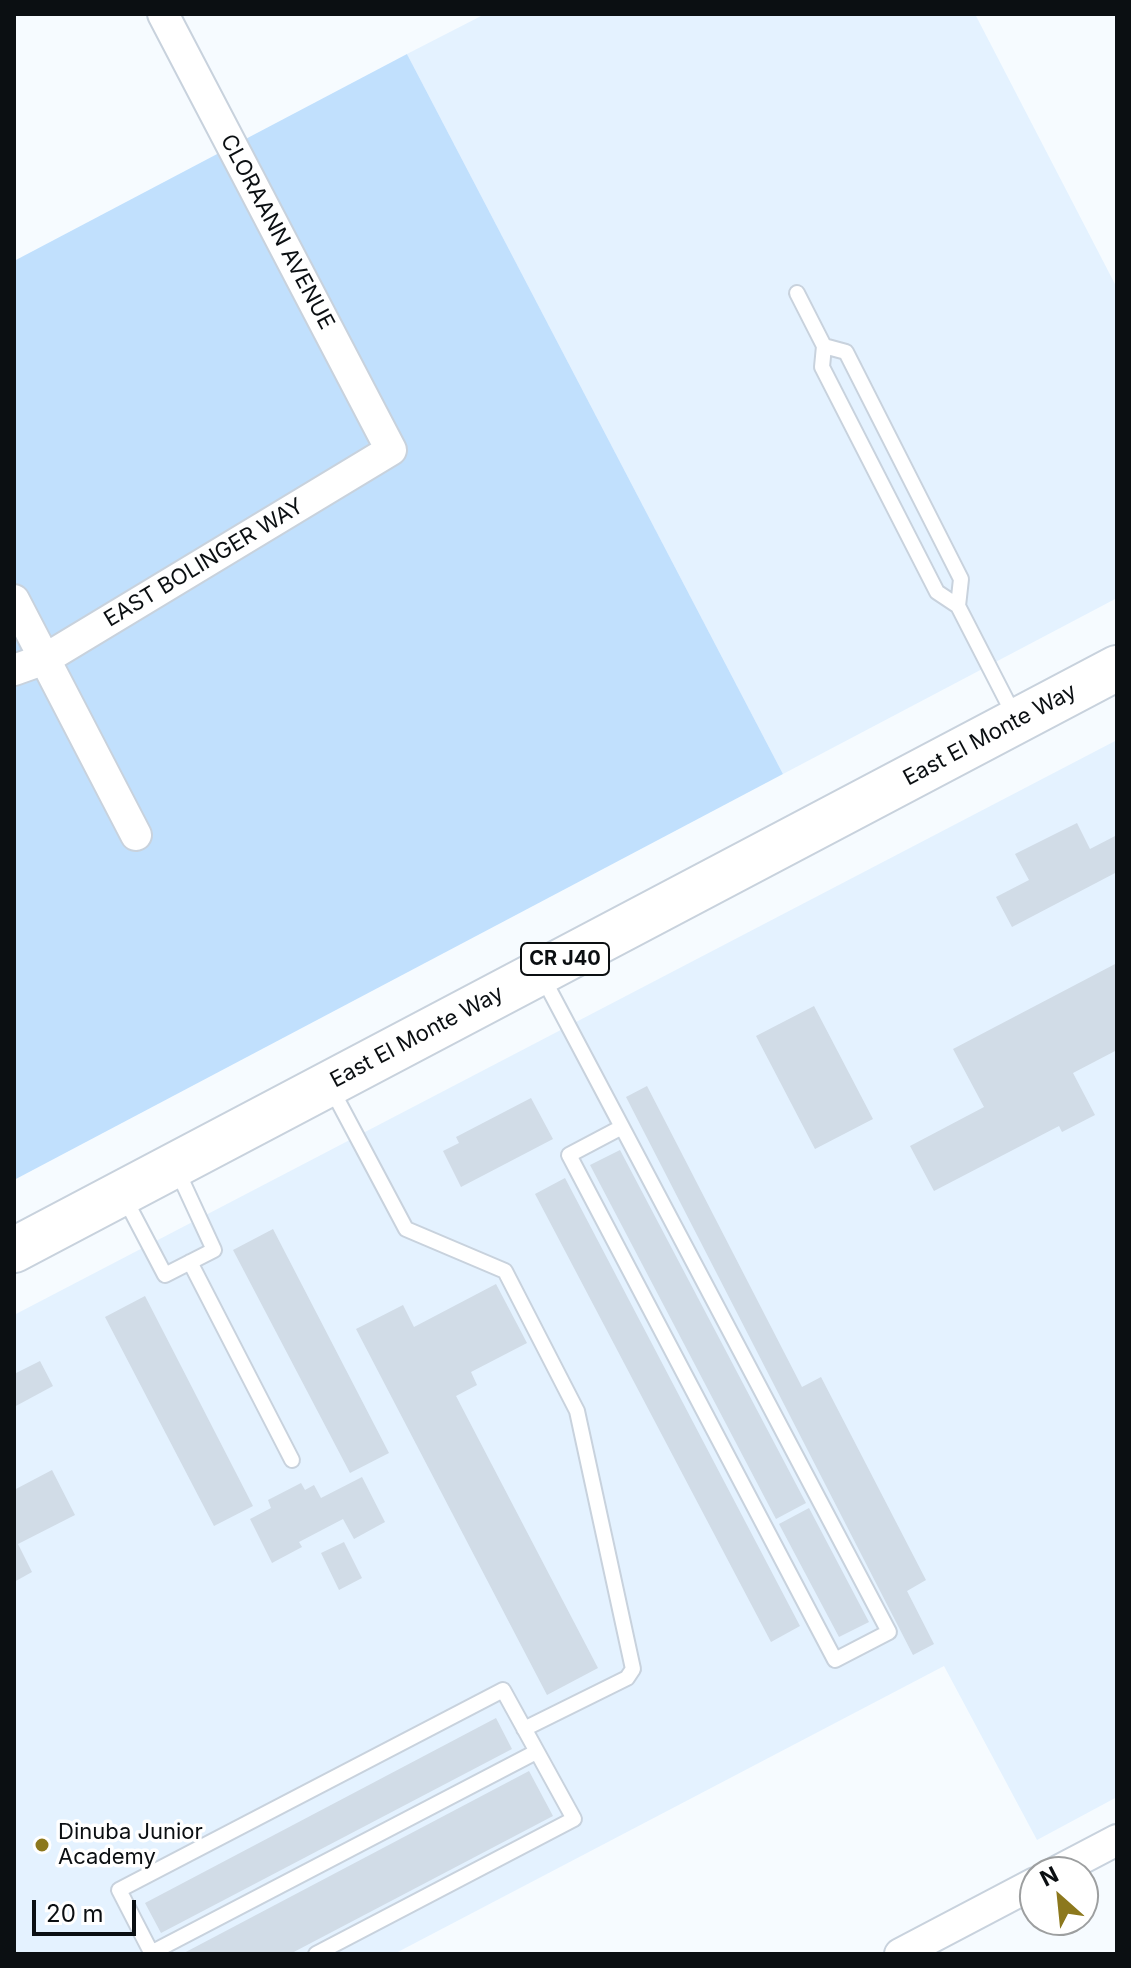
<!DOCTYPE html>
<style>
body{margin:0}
#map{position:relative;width:1131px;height:1968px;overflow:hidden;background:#f6fbff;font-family:Inter,sans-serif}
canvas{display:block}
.frame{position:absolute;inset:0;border:16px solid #0b0f12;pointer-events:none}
.north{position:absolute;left:1019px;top:1856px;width:80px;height:80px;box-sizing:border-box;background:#fff;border:2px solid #9d9fa0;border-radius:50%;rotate:333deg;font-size:22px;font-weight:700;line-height:32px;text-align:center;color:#0b0f12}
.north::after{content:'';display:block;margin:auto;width:28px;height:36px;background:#8c781d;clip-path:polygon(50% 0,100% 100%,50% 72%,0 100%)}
.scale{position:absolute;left:32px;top:1900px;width:104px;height:36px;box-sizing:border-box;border:4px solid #0b0f12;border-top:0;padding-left:10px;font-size:24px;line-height:28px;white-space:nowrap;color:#0b0f12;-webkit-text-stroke:6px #fff;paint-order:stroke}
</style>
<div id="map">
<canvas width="1131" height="1968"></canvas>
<div class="frame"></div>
<div class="north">N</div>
<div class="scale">20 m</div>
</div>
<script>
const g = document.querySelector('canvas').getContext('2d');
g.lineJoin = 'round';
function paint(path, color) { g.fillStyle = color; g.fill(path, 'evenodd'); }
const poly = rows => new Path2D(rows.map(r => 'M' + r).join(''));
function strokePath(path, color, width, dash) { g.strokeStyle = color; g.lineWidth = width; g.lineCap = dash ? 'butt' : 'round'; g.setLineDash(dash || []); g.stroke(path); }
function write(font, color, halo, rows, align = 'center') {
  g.font = font + ' Inter,sans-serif'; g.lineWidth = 7; g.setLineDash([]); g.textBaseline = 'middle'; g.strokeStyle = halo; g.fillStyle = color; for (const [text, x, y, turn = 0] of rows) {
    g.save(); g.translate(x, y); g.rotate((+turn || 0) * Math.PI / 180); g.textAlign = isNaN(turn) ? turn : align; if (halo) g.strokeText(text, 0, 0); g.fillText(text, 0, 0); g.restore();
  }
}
paint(poly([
 [485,14,975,14,1117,288,1117,598,783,774,407,54],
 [1117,740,1117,1797,1037,1840,944,1666,394,1954,14,1954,14,1315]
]), '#e4f2ff');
paint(poly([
 [407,54,783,774,14,1180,14,261]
]), '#c1e0fd');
paint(poly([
 [1077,823,1090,849,1117,835,1117,872,1012,927,996,897,1029,880,1015,854],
 [1117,963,1117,1050,1073,1073,1095,1115,1062,1132,1059,1126,934,1191,910,1146,984,1107,953,1049],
 [814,1006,873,1119,815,1149,756,1036],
 [647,1086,802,1387,821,1377,926,1580,907,1591,934,1644,913,1655,626,1097],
 [531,1098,553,1139,461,1187,443,1151,459,1143,456,1137],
 [620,1150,806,1503,776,1519,590,1165],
 [565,1178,800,1626,771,1642,535,1194],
 [273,1229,389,1453,350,1473,233,1250],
 [496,1284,527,1343,471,1372,477,1385,456,1396,598,1668,547,1695,356,1329,403,1305,414,1327],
 [145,1296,253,1506,214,1526,105,1317],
 [40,1361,53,1386,14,1407,14,1374],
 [52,1470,75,1515,18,1544,32,1572,14,1582,14,1490],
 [362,1477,385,1522,354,1539,343,1519,299,1542,302,1547,272,1563,250,1519,271,1508,268,1500,301,1483,305,1490,314,1485,321,1498],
 [809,1508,869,1622,839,1637,779,1524],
 [344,1542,362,1578,339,1590,321,1553],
 [496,1718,512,1749,161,1933,145,1903],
 [529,1771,553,1816,290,1954,182,1954]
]), '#d1dce7');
const lane = poly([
 [797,293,824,346,822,367,937,592,958,606,1015,717],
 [824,346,846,352,961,579,958,606],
 [542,976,622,1127],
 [331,1088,406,1229,505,1271,577,1411,633,1669,627,1678,524,1729],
 [622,1127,889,1632,835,1660,569,1155,622,1127],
 [124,1197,165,1275,214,1250,177,1170],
 [190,1262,292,1460],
 [151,1953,536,1752],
 [152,1954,119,1890,503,1690,574,1819,316,1954]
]);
const street = poly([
 [14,600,136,835],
 [14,670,45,659,391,450,163,14],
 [1056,1872,1117,1840],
 [900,1954,1035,1883]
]);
const primary = poly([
 [14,1250,1117,668]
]);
strokePath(lane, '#c8d2dd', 18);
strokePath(street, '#c8d2dd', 34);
strokePath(primary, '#c8d2dd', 48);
strokePath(lane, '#fff', 14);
strokePath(street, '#fff', 30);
strokePath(primary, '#fff', 44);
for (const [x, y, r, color] of [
 [42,1845,8,"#8c781d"]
]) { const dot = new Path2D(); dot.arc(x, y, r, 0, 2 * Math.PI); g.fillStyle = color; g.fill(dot); strokePath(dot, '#fff', 3); }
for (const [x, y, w] of [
 [565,959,88]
]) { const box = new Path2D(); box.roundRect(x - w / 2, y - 16, w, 32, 6); g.fillStyle = '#fff'; g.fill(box); strokePath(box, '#0b0f12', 2); }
write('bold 20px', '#0b0f12', null, [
 ["CR J40",565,959]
]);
write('22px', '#0b0f12', '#fff', [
 ["CLORAANN AVENUE",277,232,62],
 ["EAST BOLINGER WAY",204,563,-31],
 ["East El Monte Way",990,735,-28],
 ["East El Monte Way",417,1037,-28]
]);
write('22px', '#0b0f12', '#fff', [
 ["Dinuba Junior",58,1832],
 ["Academy",58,1857]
], 'left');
</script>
